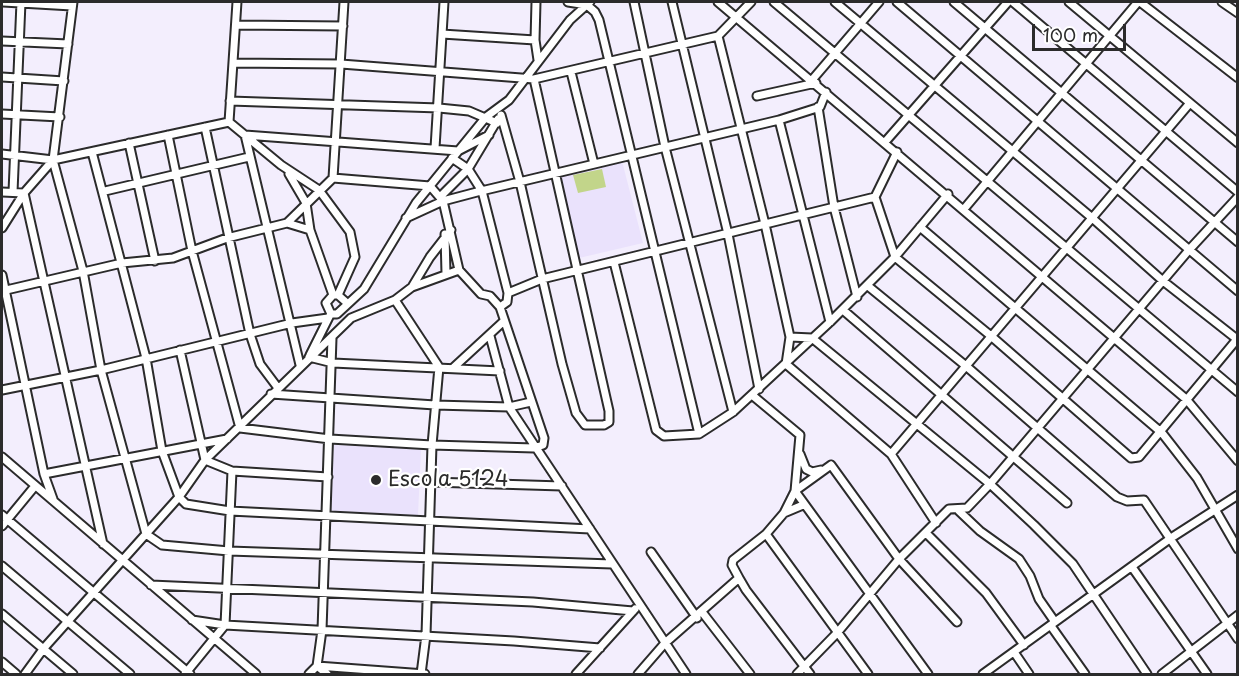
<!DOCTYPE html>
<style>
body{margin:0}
#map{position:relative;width:1239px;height:676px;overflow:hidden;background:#f3eefd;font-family:"Playpen Sans",sans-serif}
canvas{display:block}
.frame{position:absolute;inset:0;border:3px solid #2b2b2b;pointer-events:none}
.scale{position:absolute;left:1032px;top:24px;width:94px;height:27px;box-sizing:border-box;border:3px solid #2b2b2b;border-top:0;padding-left:8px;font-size:18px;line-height:21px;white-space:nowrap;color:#2b2b2b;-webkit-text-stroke:4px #fff;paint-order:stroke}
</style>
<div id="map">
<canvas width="1239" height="676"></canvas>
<div class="frame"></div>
<div class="scale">100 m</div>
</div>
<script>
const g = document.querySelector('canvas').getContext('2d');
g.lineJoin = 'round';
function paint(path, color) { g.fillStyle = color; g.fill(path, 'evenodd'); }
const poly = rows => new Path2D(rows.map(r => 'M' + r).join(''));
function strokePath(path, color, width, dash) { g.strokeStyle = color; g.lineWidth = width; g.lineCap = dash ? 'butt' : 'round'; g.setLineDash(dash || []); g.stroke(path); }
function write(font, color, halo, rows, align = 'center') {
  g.font = font + ' "Playpen Sans",sans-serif'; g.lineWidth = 4.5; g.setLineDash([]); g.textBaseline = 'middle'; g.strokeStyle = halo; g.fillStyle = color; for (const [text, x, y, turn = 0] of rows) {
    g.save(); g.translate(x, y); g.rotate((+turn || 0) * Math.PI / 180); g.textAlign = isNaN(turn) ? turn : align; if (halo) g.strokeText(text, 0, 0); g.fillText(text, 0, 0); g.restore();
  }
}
paint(poly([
 [622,161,643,243,579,258,559,176],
 [334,445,421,449,418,515,331,511]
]), '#eae2fc');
paint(poly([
 [602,169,606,187,578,193,573,175]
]), '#c2d58a');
const minor = poly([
 [3,2,72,6],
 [73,2,53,160,83,271,101,370,146,534,162,545,229,551,612,564],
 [568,2,587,5,595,12,599,20,699,434],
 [634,2,665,147,733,412],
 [672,2,728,234,759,389],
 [718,2,1186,399,1238,461],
 [751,2,718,36,765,224,790,337,786,364,891,454],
 [774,2,1238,392],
 [835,2,1091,217,1163,281,1238,340],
 [897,2,1238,291],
 [954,2,1238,242],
 [1013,2,1238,192],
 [1069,2,1238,143],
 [1140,2,1238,78],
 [1222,2,1238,13],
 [236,25,343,26],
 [442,34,535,40,538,60],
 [535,40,536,2],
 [2,41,68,44],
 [233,63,341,64,534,79,609,411,609,422,604,425,585,425,576,413,562,364,520,182,501,115],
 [571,72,594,164],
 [2,77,64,81],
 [534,79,718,36],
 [812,80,879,2],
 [757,96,816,83],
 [230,101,439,108,469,111,497,123],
 [818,107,834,207,857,297],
 [2,114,60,117],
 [779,120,830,322],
 [229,122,281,165,319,190,350,232,355,257,338,295],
 [229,122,237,2],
 [205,127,250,334,260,364,278,388],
 [168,135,192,251,240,428,330,439,432,445,534,448,543,445,544,438,500,307],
 [885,142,1008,2],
 [129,143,155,261],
 [435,148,444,2],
 [92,152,146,358,162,451,179,497,186,504,230,511,590,529],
 [2,154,53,160,229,122],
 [452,158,468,169,482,191,508,293],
 [289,174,306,203,310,230,333,295],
 [333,178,344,2],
 [105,191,249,157],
 [2,192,24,193,103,544],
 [13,192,21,2],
 [441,196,468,169,498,119],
 [875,197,895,257,991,336,1131,458,1139,457,1238,338],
 [964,209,1138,2],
 [406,218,443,201,477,192,779,120,820,107,826,92],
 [287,223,333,178,430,186,443,201,459,270,481,294,490,296,500,307,507,302,508,293,542,279,875,197,897,152],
 [920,227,1162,433,1197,478,1238,549],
 [2,228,24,193,53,160],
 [445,234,446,274],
 [614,262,656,430,664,436,699,434,733,412,830,322,895,257,948,194],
 [2,275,44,474,53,499],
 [868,286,966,366,1117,497,1127,501,1144,500,1238,639],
 [412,287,459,270],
 [2,291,122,263,173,258,227,238,287,223,310,230],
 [395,300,439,367,432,445,426,635,421,674],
 [347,303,338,295,333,295,326,303,331,314,337,314,364,289,416,203,486,117,509,100,570,20,590,2],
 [843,310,1067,503],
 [490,336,509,407,686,674],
 [790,337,812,338,990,484,1034,525,1073,564,1147,674],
 [180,350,205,460,232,471,328,477],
 [310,355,329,317],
 [309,357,333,363,500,371],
 [300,365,245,135,458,151,489,135],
 [453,368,504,321],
 [2,390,101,370,292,323,328,318],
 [271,394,435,405,509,407,531,402],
 [800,454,806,469,812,472,821,470],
 [2,457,256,674],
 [831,465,795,491,928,674],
 [831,465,899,559,957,622],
 [44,474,227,439],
 [431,482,562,486],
 [959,511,980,531,1019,559,1030,576,1039,599,1055,622],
 [784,513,803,505],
 [2,515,190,674],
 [936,523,891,454,1190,103],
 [2,526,35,486],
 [766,534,868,674],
 [927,534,986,593,1024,645],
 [651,552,697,618],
 [2,566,130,674],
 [1132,567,1207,674],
 [739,578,746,590,810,674],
 [151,585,533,602,633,611],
 [702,612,750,674],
 [2,614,73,674],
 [192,620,225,625,514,641,600,648],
 [1051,626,1085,674],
 [1014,652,1029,674],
 [2,662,16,674],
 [317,666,425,674],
 [317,666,327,674],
 [25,674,44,648,179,497,205,460,351,318,395,300,412,287,430,257,451,230],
 [185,674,225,625,232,471],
 [309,674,317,666,322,630,332,338],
 [576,674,635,609],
 [638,674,665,643,739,578,732,565,733,560,766,534,784,513,795,491,800,435,752,395],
 [797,674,837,633,899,559,949,509,967,508,990,484,1189,250,1238,197],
 [983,674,1171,538,1238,495],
 [1162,674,1238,615]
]);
strokePath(minor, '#2b2b2b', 11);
strokePath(minor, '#fff', 7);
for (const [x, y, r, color] of [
 [376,480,6,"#2b2b2b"]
]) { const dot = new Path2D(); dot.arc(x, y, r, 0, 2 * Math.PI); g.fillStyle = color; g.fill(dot); strokePath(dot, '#fff', 2); }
write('21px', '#2b2b2b', '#fff', [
 ["Escola 5124",388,480]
], 'left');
</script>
